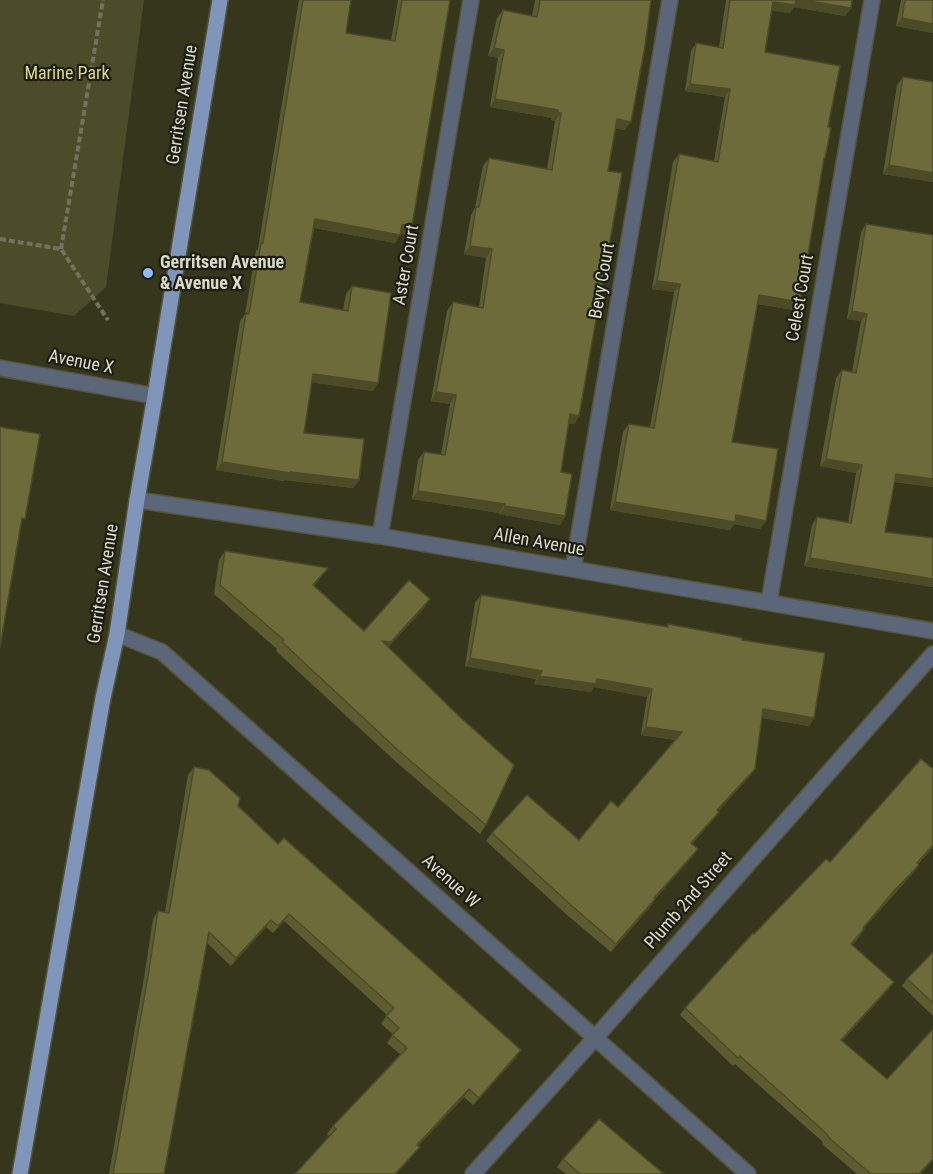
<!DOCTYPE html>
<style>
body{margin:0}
canvas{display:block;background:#36361c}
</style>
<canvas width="933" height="1174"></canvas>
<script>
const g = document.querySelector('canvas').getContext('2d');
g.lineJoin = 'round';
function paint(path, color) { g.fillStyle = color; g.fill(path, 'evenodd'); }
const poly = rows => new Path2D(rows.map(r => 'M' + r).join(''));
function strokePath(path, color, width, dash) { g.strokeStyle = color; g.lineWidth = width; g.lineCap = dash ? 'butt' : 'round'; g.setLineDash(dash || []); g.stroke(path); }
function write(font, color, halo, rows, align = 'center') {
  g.font = font + ' "Roboto Condensed",sans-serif'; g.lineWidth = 4.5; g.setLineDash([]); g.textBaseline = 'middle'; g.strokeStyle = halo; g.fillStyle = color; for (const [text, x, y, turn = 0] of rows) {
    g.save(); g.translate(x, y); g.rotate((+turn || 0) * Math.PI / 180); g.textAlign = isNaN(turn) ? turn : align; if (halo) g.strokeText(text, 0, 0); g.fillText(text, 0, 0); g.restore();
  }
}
paint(poly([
 [0,0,144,0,106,287,74,316,0,303]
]), '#4d4c2a');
const minor = poly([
 [0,368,155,396],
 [137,500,380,536,933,631],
 [380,536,471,0],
 [573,569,670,0],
 [769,602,872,0],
 [117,634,162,652,748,1174],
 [473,1174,595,1038,933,654]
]);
const major = poly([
 [20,1174,103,698,117,634,137,500,155,396,220,0]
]);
strokePath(minor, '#54543c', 18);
strokePath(major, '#54543c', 18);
strokePath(poly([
 [0,239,61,249,108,320],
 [61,249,103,0]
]), '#73735d', 4, [6, 3]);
strokePath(minor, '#5b6678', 15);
strokePath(major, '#7f96ba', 15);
paint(poly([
 [299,0,351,0,346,33,391,41,398,0,450,0,412,226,406,234,400,233,395,243,314,228,300,302,343,310,346,294,352,286,373,391,312,382,304,433,359,480,353,488,285,480,284,481,216,470,240,321,245,314,256,251,258,249],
 [535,0,651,0,625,130,615,128,608,171,579,416,574,424,569,423,561,472,565,516,560,525,499,514,499,513,412,499,418,460,424,452,441,454,450,404,431,401,447,311,453,302,479,307,486,258,464,254,471,215,475,208,483,166,489,158,547,169,555,121,551,120,552,118,490,107,498,58,488,56,497,18,503,10,532,16],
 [726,0,852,0,851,8,845,16,794,7,790,13,772,10,765,52,823,162,794,310,757,304,732,442,766,521,760,529,734,524,730,530,610,510,623,432,629,424,650,427,666,340,674,292,652,289,673,162,679,154,714,161,725,97,685,91,691,51,696,43,719,47],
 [901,0,933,0,933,33,896,26],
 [903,77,933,82,933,182,883,174,897,85],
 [866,224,933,235,933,487,894,482,885,532,933,538,933,587,804,566,812,525,817,517,848,523,856,473,820,466,836,378,842,370,852,372,861,321,847,319,861,232],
 [225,551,328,568,314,586,364,631,424,608,388,647,486,825,480,834,394,760,276,651,277,649,214,594,219,560],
 [481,595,666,627,668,624,742,640,814,718,809,726,762,718,755,769,749,777,718,811,719,812,713,820,692,844,698,849,692,857,655,899,650,907,611,952,566,914,486,841,492,833,579,840,618,807,676,740,641,735,647,697,594,687,591,692,534,684,536,679,465,666,475,603],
 [194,767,238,806,278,844,516,1058,473,1105,464,1097,418,1146,414,1154,396,1174,295,1174,329,1136,327,1134,333,1126,401,1055,387,1043,393,1034,381,1024,387,1015,284,921,273,933,266,927,231,966,207,943,164,1174,109,1174,144,978,153,919,158,911,165,912,188,775],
 [933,769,933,847,918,864,914,872,863,929,864,929,859,937,852,945,889,989,842,1041,921,1174,857,1174,822,1144,823,1142,735,1064,733,1066,680,1015,685,1008,754,934,830,862],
 [933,952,933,1016,902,986,907,979],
 [563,1159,664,1174,566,1174,557,1167]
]), '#5d5c31');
paint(poly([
 [795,0,803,0,851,8,845,16,794,7,790,13,767,10,773,2],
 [902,18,933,24,933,33,896,26],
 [494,48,504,50,498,58,488,56],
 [690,84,730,89,725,97,685,91],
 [495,99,558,110,552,118,490,107],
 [557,112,561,113,555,121,551,120],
 [617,119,631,122,625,130,611,128],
 [889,165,933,173,933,182,883,174],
 [315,219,400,235,395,243,310,227],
 [402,225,412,226,406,234,396,233],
 [470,246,492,249,486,258,464,254],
 [657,281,680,284,674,292,652,289],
 [759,295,800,302,794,310,753,303],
 [852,311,867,314,861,321,847,319],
 [313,374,378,383,373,391,308,382],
 [436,392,456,395,450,404,431,401],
 [570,414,579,416,574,424,564,423],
 [826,459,862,465,856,473,820,466],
 [222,462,290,472,359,480,353,488,285,480,284,481,216,470],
 [896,474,933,479,933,487,890,481],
 [418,491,505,504,499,513,412,499],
 [615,502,736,515,766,521,760,529,734,524,730,530,610,510],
 [505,506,565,516,560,525,499,514],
 [810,558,933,579,933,587,804,566],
 [430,599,424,608,385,651,382,641],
 [470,658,542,671,536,679,465,666],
 [539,676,597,679,652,689,647,697,594,687,591,692,534,684],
 [763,709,814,718,809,726,758,717],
 [646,727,682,732,677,740,641,735],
 [755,769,749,777,712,818,717,810],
 [719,812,713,820,685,851,691,843],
 [698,849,692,857,649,906,654,898],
 [919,865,914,872,889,899,858,935,894,891],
 [655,899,650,907,611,952,616,944],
 [271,920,266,927,231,966,236,958],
 [894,982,889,989,836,1047,841,1040],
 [521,1050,516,1058,473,1105,479,1098],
 [469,1089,464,1097,412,1152,417,1145],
 [933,1159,933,1160,921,1174,919,1174]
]), '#4c4b28');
const building = poly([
 [303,0,351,0,346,33,395,41,402,0,450,0,412,226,402,225,400,235,315,219,300,302,348,311,352,286,391,293,378,383,313,374,304,433,364,439,359,480,290,472,290,473,222,462,246,313,249,314,261,243,263,243,303,0],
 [540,0,651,0,645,46,631,122,617,119,608,171,622,173,579,416,570,414,561,472,572,474,565,516,505,506,505,504,418,491,424,452,445,455,456,395,436,392,453,302,483,308,492,249,470,246,476,207,479,207,489,158,552,170,561,113,557,112,558,110,495,99,504,50,494,48,503,10,537,17,540,0],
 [730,0,796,0,795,5,773,2,765,52,840,66,828,127,831,128,825,158,824,158,800,302,759,295,732,442,778,449,766,521,736,515,735,522,615,502,629,424,654,428,671,332,680,284,657,281,679,154,718,162,730,89,690,84,696,43,723,48,730,0],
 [803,0,852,0,851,8,803,0],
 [905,0,933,0,933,24,902,18,905,0],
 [903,77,933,82,933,173,889,165,903,77],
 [866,224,933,235,933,479,896,474,885,532,933,538,933,579,810,558,817,517,851,523,862,465,826,459,842,370,856,373,867,314,852,311,866,224],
 [0,427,40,434,25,519,22,518,0,647,0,427],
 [225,551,328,568,313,585,364,631,409,580,430,599,391,642,382,641,461,718,514,765,486,825,400,752,282,642,284,640,220,585,225,551],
 [481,595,668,627,668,624,742,638,742,640,825,653,814,718,763,709,755,769,717,810,719,812,691,843,698,849,654,898,655,899,616,944,572,906,492,833,527,795,579,840,611,801,618,807,682,732,646,727,652,689,597,679,596,684,539,676,542,671,470,658,481,595],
 [921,759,933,769,933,845,917,863,919,865,894,891,863,928,864,929,851,944,894,982,841,1040,887,1079,933,1029,933,1159,919,1174,871,1174,827,1136,828,1135,740,1056,738,1058,685,1008,753,933,754,934,826,859,830,862,921,759],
 [194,767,209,770,240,798,238,806,278,844,284,838,521,1050,479,1098,469,1089,417,1145,420,1147,395,1174,295,1174,336,1129,333,1126,407,1048,392,1035,399,1028,386,1016,394,1008,289,914,278,926,271,920,236,958,209,932,164,1174,113,1174,149,970,158,911,169,913,194,767],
 [933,952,933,1003,907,979,933,952],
 [599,1119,664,1174,580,1174,563,1159,599,1119]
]);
paint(building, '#6c6b39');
strokePath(building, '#4c4b28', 1.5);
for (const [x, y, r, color] of [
 [148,273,6,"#8eb9fd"]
]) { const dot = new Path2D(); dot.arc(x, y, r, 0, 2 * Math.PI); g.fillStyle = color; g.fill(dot); strokePath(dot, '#1d1d11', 2); }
write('18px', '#dad889', '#1d1d11', [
 ["Marine Park",67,74]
]);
write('18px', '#dbdbcc', '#1d1d11', [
 ["Gerritsen Avenue",183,105,-81],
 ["Aster Court",407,265,-80],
 ["Bevy Court",603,281,-80],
 ["Celest Court",801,298,-80],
 ["Avenue X",81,363,11],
 ["Allen Avenue",539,543,10],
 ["Gerritsen Avenue",104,584,-81],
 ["Avenue W",450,882,42],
 ["Plumb 2nd Street",689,901,-49]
]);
write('bold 18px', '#dbdbcc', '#1d1d11', [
 ["Gerritsen Avenue",160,263],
 ["& Avenue X",160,284]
], 'left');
</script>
